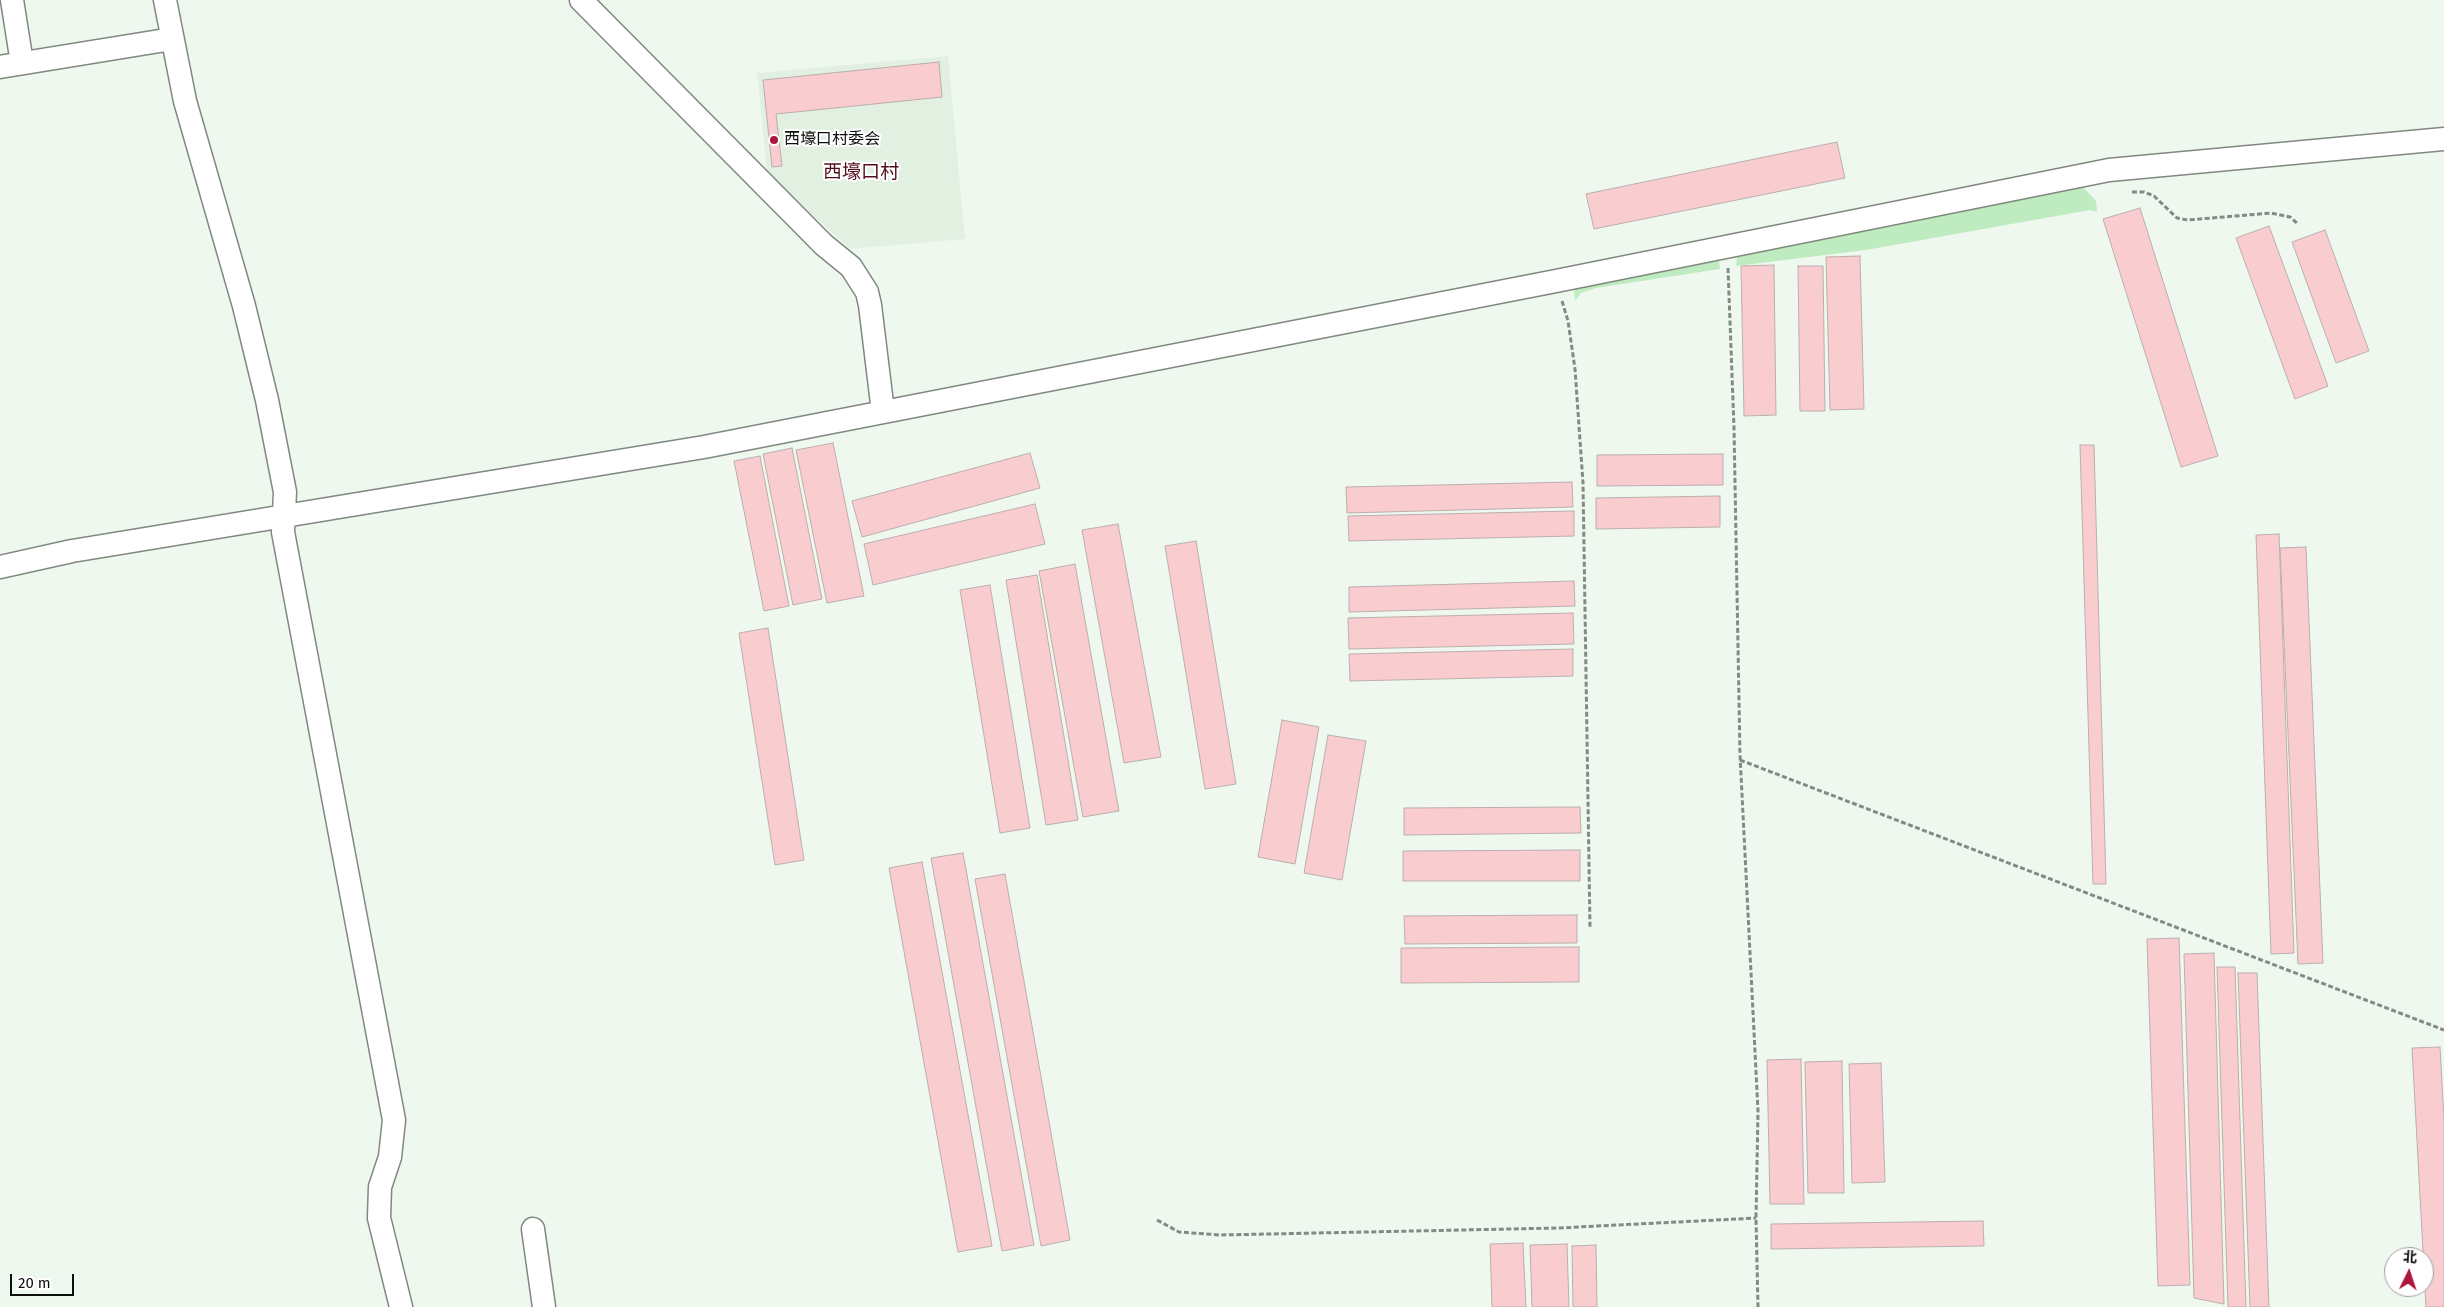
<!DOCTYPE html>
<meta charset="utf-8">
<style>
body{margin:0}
#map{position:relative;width:2444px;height:1307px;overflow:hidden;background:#eff8ef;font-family:"Fira Sans","Noto Sans SC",sans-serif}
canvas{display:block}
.north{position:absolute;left:2384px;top:1247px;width:50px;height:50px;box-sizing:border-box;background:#fff;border:1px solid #9d9f9d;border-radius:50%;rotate:4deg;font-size:14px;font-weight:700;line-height:20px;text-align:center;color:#0b0e0b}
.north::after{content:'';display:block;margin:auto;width:18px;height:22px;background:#ab163d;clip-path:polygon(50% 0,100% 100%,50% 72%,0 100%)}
.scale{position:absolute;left:10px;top:1274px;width:64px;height:22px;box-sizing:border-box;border:2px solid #0b0e0b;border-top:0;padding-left:6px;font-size:15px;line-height:18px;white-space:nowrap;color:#0b0e0b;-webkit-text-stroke:4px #fff;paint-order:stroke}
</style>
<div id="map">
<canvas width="2444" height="1307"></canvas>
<div class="north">北</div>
<div class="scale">20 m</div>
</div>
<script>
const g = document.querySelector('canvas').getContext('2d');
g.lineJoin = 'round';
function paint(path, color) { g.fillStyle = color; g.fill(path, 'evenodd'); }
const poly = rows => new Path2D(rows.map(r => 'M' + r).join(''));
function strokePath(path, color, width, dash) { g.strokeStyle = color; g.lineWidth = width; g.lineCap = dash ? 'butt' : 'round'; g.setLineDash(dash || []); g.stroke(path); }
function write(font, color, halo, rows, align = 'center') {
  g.font = font + ' "Fira Sans","Noto Sans SC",sans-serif'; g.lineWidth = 4; g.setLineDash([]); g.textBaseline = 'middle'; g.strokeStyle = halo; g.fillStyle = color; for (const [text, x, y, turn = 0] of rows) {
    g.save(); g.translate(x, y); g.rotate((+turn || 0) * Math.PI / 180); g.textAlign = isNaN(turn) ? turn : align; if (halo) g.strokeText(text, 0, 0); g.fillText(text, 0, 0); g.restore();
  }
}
paint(poly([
 [948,56,965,239,850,249,767,172,757,73]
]), '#e1f0e1');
paint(poly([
 [2082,186,2096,201,2097,212,2090,210,1866,250,1736,266,1737,256,1742,250],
 [1716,258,1719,261,1720,269,1596,288,1581,293,1575,301,1574,288]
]), '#bfebc0');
const building = poly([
 [939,62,942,97,776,114,782,166,772,167,763,80,939,62],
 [1837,142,1845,178,1594,229,1586,194,1837,142],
 [2140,208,2218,456,2181,467,2103,219,2140,208],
 [2269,226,2328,386,2295,399,2236,238,2269,226],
 [2325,230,2369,351,2336,363,2292,242,2325,230],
 [1860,256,1864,409,1830,410,1826,257,1860,256],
 [1774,265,1776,415,1744,416,1741,266,1774,265],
 [1798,266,1823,266,1825,411,1800,411,1798,266],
 [833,443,864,596,827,603,796,450,833,443],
 [2080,445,2094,445,2106,884,2093,884,2080,445],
 [792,448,822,599,793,605,763,454,792,448],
 [1030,453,1040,488,862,537,852,501,1030,453],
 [1723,454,1723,485,1597,486,1597,455,1723,454],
 [760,456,789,606,764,611,734,461,760,456],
 [1572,482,1573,507,1347,513,1346,487,1572,482],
 [1720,496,1720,527,1596,529,1596,498,1720,496],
 [1035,504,1045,544,873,585,864,544,1035,504],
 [1574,511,1574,536,1349,541,1348,516,1574,511],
 [1118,524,1161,757,1124,763,1082,530,1118,524],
 [2279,534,2294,953,2271,954,2256,535,2279,534],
 [1196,541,1236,784,1205,789,1165,546,1196,541],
 [2306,547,2323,963,2298,964,2280,548,2306,547],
 [1075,564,1119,811,1083,817,1039,571,1075,564],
 [1037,575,1078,820,1046,825,1006,580,1037,575],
 [1574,581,1575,606,1349,612,1349,587,1574,581],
 [990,585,1030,828,1000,833,960,590,990,585],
 [1573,613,1574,644,1349,649,1348,618,1573,613],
 [768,628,804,860,775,865,739,633,768,628],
 [1573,649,1573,676,1350,681,1349,654,1573,649],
 [1282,720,1319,727,1295,864,1258,857,1282,720],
 [1328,735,1366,741,1342,880,1304,873,1328,735],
 [1580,807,1581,833,1404,835,1404,808,1580,807],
 [1580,850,1580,881,1403,881,1403,851,1580,850],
 [963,853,1034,1245,1002,1251,931,858,963,853],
 [922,862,992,1246,958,1252,889,868,922,862],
 [1005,874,1070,1240,1041,1246,975,879,1005,874],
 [1577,915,1577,943,1405,944,1404,916,1577,915],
 [2179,938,2190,1285,2158,1286,2147,939,2179,938],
 [1579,947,1579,982,1401,983,1401,948,1579,947],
 [2214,953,2224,1304,2194,1298,2184,954,2214,953],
 [2217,967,2235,967,2246,1307,2228,1307,2217,967],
 [2238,973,2257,973,2269,1307,2250,1307,2238,973],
 [2440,1047,2444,1118,2444,1307,2426,1307,2412,1048,2440,1047],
 [1801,1059,1804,1204,1770,1204,1767,1060,1801,1059],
 [1842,1061,1844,1193,1808,1193,1805,1062,1842,1061],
 [1881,1063,1885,1182,1852,1183,1849,1064,1881,1063],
 [1983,1221,1984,1246,1771,1249,1771,1224,1983,1221],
 [1523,1243,1526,1307,1492,1307,1490,1244,1523,1243],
 [1567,1244,1569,1307,1532,1307,1530,1245,1567,1244],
 [1596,1245,1597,1307,1573,1307,1572,1246,1596,1245]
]);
paint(building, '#f9cccf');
strokePath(building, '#bbaeae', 1);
const minor = poly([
 [12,0,22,63],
 [165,0,185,101,244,306,267,400,285,492,283,532,394,1120,390,1157,380,1187,379,1218,401,1307],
 [581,0,824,245,851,267,867,292,870,305,883,412],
 [0,67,172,39],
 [0,567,72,551,704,447,1556,281,2109,170,2444,139],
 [533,1229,544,1307]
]);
strokePath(minor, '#808880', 25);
strokePath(poly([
 [2132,192,2144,192,2154,196,2177,218,2188,220,2271,213,2290,217,2298,224],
 [1728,268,1734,428,1740,755,1758,1111,1756,1218,1758,1307],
 [1562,301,1568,321,1575,369,1583,483,1590,928],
 [1740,760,2444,1030],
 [1157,1220,1179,1232,1220,1235,1559,1228,1756,1218]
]), '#838983', 3, [5, 2.5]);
strokePath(minor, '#fff', 22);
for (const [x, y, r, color] of [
 [774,140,5,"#ab163d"]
]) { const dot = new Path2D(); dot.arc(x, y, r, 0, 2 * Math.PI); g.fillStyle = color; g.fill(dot); strokePath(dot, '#fff', 2); }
write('16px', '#0b0e0b', '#fff', [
 ["西壕口村委会",784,140]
], 'left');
write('19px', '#520d1c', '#fff', [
 ["西壕口村",861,173]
]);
</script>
